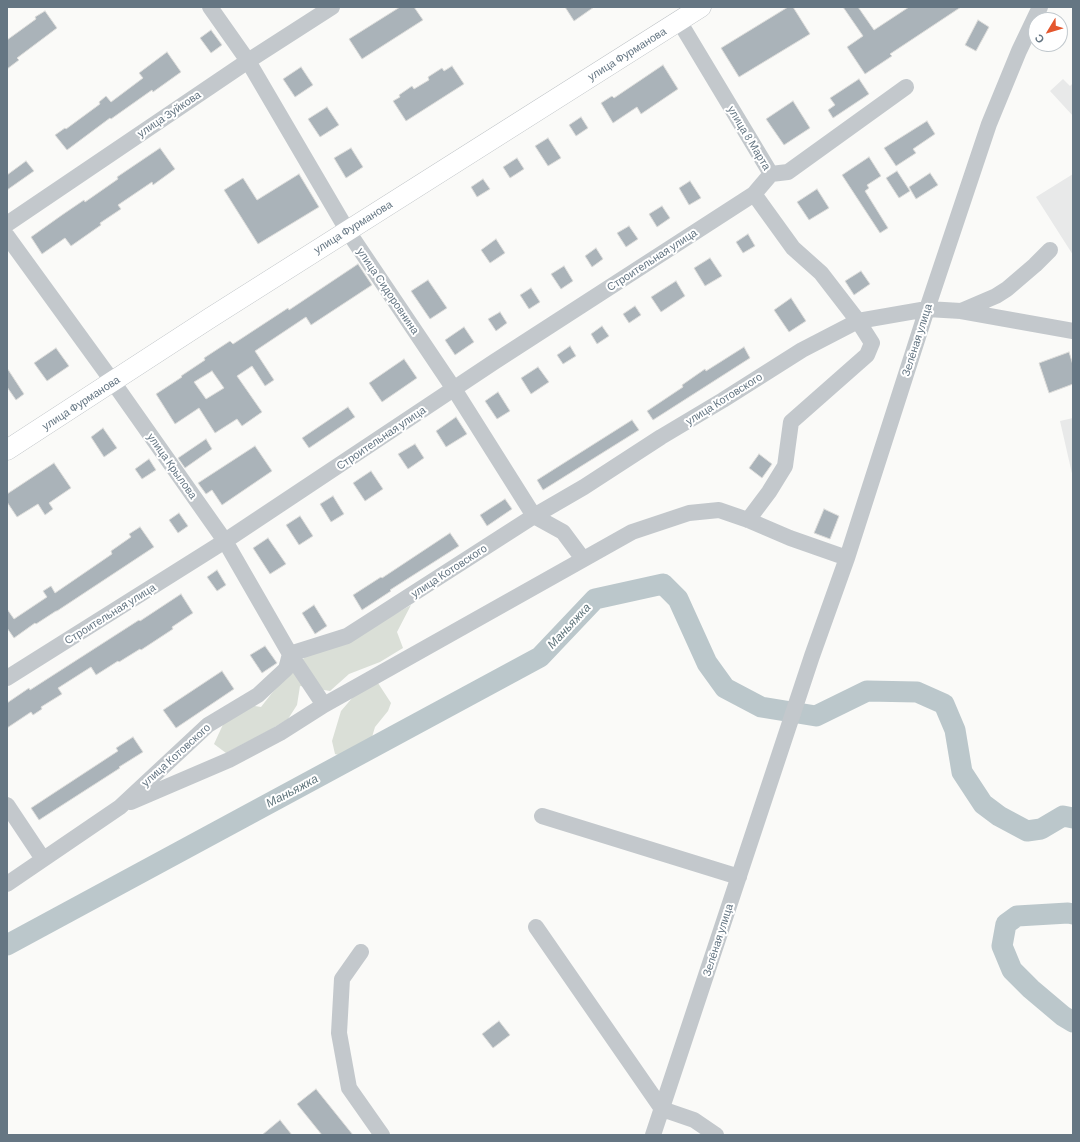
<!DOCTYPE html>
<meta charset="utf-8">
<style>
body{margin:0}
#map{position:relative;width:1080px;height:1142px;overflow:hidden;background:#fafaf8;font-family:Barlow,sans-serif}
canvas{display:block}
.frame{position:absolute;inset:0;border:8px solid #657683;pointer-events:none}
.north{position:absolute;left:1028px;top:12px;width:40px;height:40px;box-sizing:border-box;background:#fff;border:1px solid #c1c8cd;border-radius:50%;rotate:232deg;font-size:11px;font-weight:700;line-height:16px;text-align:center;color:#657683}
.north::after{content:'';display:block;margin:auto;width:14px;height:18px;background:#e4572e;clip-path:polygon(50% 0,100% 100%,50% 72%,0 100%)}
</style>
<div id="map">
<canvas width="1080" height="1142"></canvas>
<div class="frame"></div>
<div class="north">С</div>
</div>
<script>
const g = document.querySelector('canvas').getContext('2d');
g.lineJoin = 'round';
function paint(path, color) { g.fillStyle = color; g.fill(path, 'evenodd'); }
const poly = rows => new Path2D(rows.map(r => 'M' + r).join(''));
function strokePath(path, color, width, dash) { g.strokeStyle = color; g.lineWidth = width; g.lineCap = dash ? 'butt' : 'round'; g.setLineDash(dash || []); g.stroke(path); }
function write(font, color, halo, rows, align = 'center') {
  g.font = font + ' Barlow,sans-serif'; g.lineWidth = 4; g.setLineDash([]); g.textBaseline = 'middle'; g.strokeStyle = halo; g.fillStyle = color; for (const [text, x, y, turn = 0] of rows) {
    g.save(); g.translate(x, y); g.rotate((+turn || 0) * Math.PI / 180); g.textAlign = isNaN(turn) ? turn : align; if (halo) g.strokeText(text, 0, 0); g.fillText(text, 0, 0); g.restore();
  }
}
paint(poly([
 [1063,79,1070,86,1073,83,1073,116,1050,91],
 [1073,174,1073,255,1036,197],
 [1073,418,1073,478,1060,421]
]), '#e8e9e9');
paint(poly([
 [411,605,397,632,403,648,380,662,349,674,330,691,300,686,297,705,288,719,270,730,226,753,214,744,226,718,249,705,261,707,272,693,305,657,370,628],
 [378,683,391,703,388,711,375,727,370,744,345,757,335,754,332,741,341,711,353,697]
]), '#dadfd7');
strokePath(poly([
 [1073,914,1068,913,1017,916,1006,924,1002,946,1012,970,1031,989,1063,1016,1073,1022],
 [7,945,540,657,595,599,663,584,678,599,707,663,725,688,761,707,816,716,867,691,917,692,944,704,955,730,962,772,983,804,999,816,1027,831,1041,829,1063,816,1073,818]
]), '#bbc7cb', 21);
const building = poly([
 [400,7,414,7,423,20,362,59,349,39,400,7],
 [565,7,594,7,574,21,565,7],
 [788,7,793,7,810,34,739,77,721,48,788,7],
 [843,7,858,7,874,30,909,7,961,7,890,54,892,56,865,74,847,47,863,36,843,7],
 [45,11,57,28,17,58,19,60,7,69,7,40,36,19,35,17,45,11],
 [978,20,989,27,976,51,965,45,978,20],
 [211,30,222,45,211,53,200,38,211,30],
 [167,52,181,72,153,92,152,90,111,119,110,118,67,150,55,135,65,128,66,129,100,104,99,102,106,96,111,102,143,78,139,73,167,52],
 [663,65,678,89,641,114,637,107,613,123,601,103,612,96,614,98,663,65],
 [452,66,464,84,406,121,393,101,400,97,399,95,412,86,414,89,429,80,428,77,442,68,444,71,452,66],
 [301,67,313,85,295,97,283,79,301,67],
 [859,79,869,94,833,118,828,110,835,105,830,98,859,79],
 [793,101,810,128,784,145,766,119,793,101],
 [327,107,339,125,320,137,308,119,327,107],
 [581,117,588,128,576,136,569,125,581,117],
 [927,121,935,134,913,149,916,153,896,166,884,148,927,121],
 [548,138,561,158,548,166,535,146,548,138],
 [160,148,175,169,153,185,152,182,118,205,121,209,100,223,101,225,71,246,65,238,42,254,31,237,62,215,84,200,85,202,118,179,117,177,160,148],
 [351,148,363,167,346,178,334,158,351,148],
 [869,157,881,176,867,185,869,188,865,191,888,228,880,233,842,175,869,157],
 [517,158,524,169,510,178,503,167,517,158],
 [26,161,34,171,7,190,7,175,26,161],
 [897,171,910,191,899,198,886,178,897,171],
 [930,173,938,185,916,199,909,187,930,173],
 [299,174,319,207,258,244,224,190,243,178,257,200,299,174],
 [483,179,490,189,477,197,471,187,483,179],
 [690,181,701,198,689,205,679,188,690,181],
 [817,189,829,208,809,220,797,202,817,189],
 [662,206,670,218,657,227,649,214,662,206],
 [629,226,638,239,626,247,617,233,629,226],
 [748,234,755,246,743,253,736,242,748,234],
 [496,239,505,253,490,263,481,250,496,239],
 [596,248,603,259,592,267,585,256,596,248],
 [710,258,722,276,705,286,694,268,710,258],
 [358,264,372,285,311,325,306,317,255,351,274,380,265,386,252,366,237,376,262,412,242,426,237,419,215,433,199,408,175,424,156,394,182,377,181,376,205,360,204,358,230,341,233,344,288,308,289,310,358,264],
 [212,371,224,388,206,399,194,382,212,371],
 [564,266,573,281,561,289,551,274,564,266],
 [861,271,870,284,854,295,845,281,861,271],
 [428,280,447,308,430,319,411,291,428,280],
 [676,281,685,296,661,312,651,297,676,281],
 [531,288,540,302,529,309,520,295,531,288],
 [791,298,806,321,789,332,774,310,791,298],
 [635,306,641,315,629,323,623,314,635,306],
 [500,312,507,323,496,331,488,319,500,312],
 [602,326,609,336,597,344,591,334,602,326],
 [464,327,474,342,455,355,445,340,464,327],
 [570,346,576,356,563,364,557,355,570,346],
 [744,347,750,358,653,420,647,411,683,387,682,385,705,369,706,371,744,347],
 [56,348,69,366,47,381,34,363,56,348],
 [1069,352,1073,365,1073,384,1049,393,1039,363,1069,352],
 [404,359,417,378,382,402,369,383,404,359],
 [538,367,549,382,531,394,521,378,538,367],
 [7,368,24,394,16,400,7,387,7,368],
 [498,392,510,411,497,419,485,401,498,392],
 [348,407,355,417,309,448,302,438,348,407],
 [456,417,467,434,446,447,436,431,456,417],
 [632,420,639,430,543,490,537,480,632,420],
 [103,428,117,448,104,457,91,437,103,428],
 [206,439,212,449,185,468,178,458,206,439],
 [415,444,424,458,408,469,398,454,415,444],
 [255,446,272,471,222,505,212,490,206,494,198,483,255,446],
 [759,454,772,464,762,478,749,468,759,454],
 [149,459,156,470,142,479,135,469,149,459],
 [54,463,71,488,49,503,53,509,45,515,38,504,17,517,7,502,7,494,54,463],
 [371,471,383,489,365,501,353,483,371,471],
 [333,496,344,514,331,522,320,504,333,496],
 [505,499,512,509,487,526,480,515,505,499],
 [824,509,839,516,830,539,814,533,824,509],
 [179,513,188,526,178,533,169,520,179,513],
 [300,516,313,536,299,545,286,525,300,516],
 [140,527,154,547,57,611,56,611,36,624,35,623,14,638,7,628,7,609,14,619,47,597,43,591,51,586,55,593,112,554,111,551,131,537,129,534,140,527],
 [450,533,459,546,390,590,391,591,362,610,353,595,381,577,382,578,450,533],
 [268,538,286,564,270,574,253,548,268,538],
 [217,570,226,585,217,591,207,577,217,570],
 [181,594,193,613,172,627,173,629,141,650,140,649,119,662,118,661,96,675,91,667,58,688,62,694,41,707,42,709,33,715,31,712,7,728,7,703,29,688,30,690,139,620,140,621,181,594],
 [314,605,327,626,315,634,302,613,314,605],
 [265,646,277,663,262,673,250,655,265,646],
 [222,671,234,689,176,728,163,710,222,671],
 [133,737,143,752,119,767,120,768,39,820,31,808,118,751,116,748,133,737],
 [499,1021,510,1035,493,1048,482,1034,499,1021],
 [316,1089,353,1135,322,1135,297,1104,316,1089],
 [280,1120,292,1135,262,1135,280,1120]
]);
paint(building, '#aab3b9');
strokePath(building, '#dcdcda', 1);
const major = poly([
 [7,450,210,318,701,7]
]);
strokePath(major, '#b5babe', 21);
strokePath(poly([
 [210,7,248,61,347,230,454,389,534,516,563,532,583,559],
 [679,21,771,174],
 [771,174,788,172,906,87],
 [7,224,248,61,332,7],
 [7,236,113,382,225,541,290,654,324,705],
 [961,311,996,296,1007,289,1035,265,1050,250],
 [748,520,769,492,785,466,791,422,867,355,872,343,858,321,821,273,793,248,754,194],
 [7,678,225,541,494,362,754,194,771,174],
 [131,802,229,760,280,733,324,705,632,532,689,513,719,510,748,520,790,538,847,558],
 [7,805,43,859],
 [542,816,739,877],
 [7,884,120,807,208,725,258,695,286,669,290,654,347,636,534,516,584,487,661,437,723,400,802,350,858,321,927,309,961,311,1073,331],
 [536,927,662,1109,694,1120,716,1135],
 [361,952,342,979,339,1033,349,1088,382,1135],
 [653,1135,812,656,847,558,927,309,989,124,1019,51,1040,7]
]), '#c3c8cc', 16);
strokePath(major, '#fff', 20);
write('11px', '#657683', '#fff', [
 ["улица Фурманова",627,54,-32],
 ["улица Зуйкова",169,114,-34],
 ["улица 8 Марта",749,138,59],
 ["улица Фурманова",353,227,-32],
 ["Строительная улица",652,260,-33],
 ["улица Сидоровнина",388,291,56],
 ["Зелёная улица",917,340,-72],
 ["улица Котовского",724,399,-32],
 ["улица Фурманова",81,403,-33],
 ["Строительная улица",381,438,-34],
 ["улица Крылова",172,466,55],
 ["улица Котовского",449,571,-33],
 ["Строительная улица",110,614,-32],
 ["улица Котовского",176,755,-42],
 ["Зелёная улица",718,940,-72]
]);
write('italic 12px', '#60757c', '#fff', [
 ["Маньяжка",569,626,-47],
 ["Маньяжка",292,791,-28]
]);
</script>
